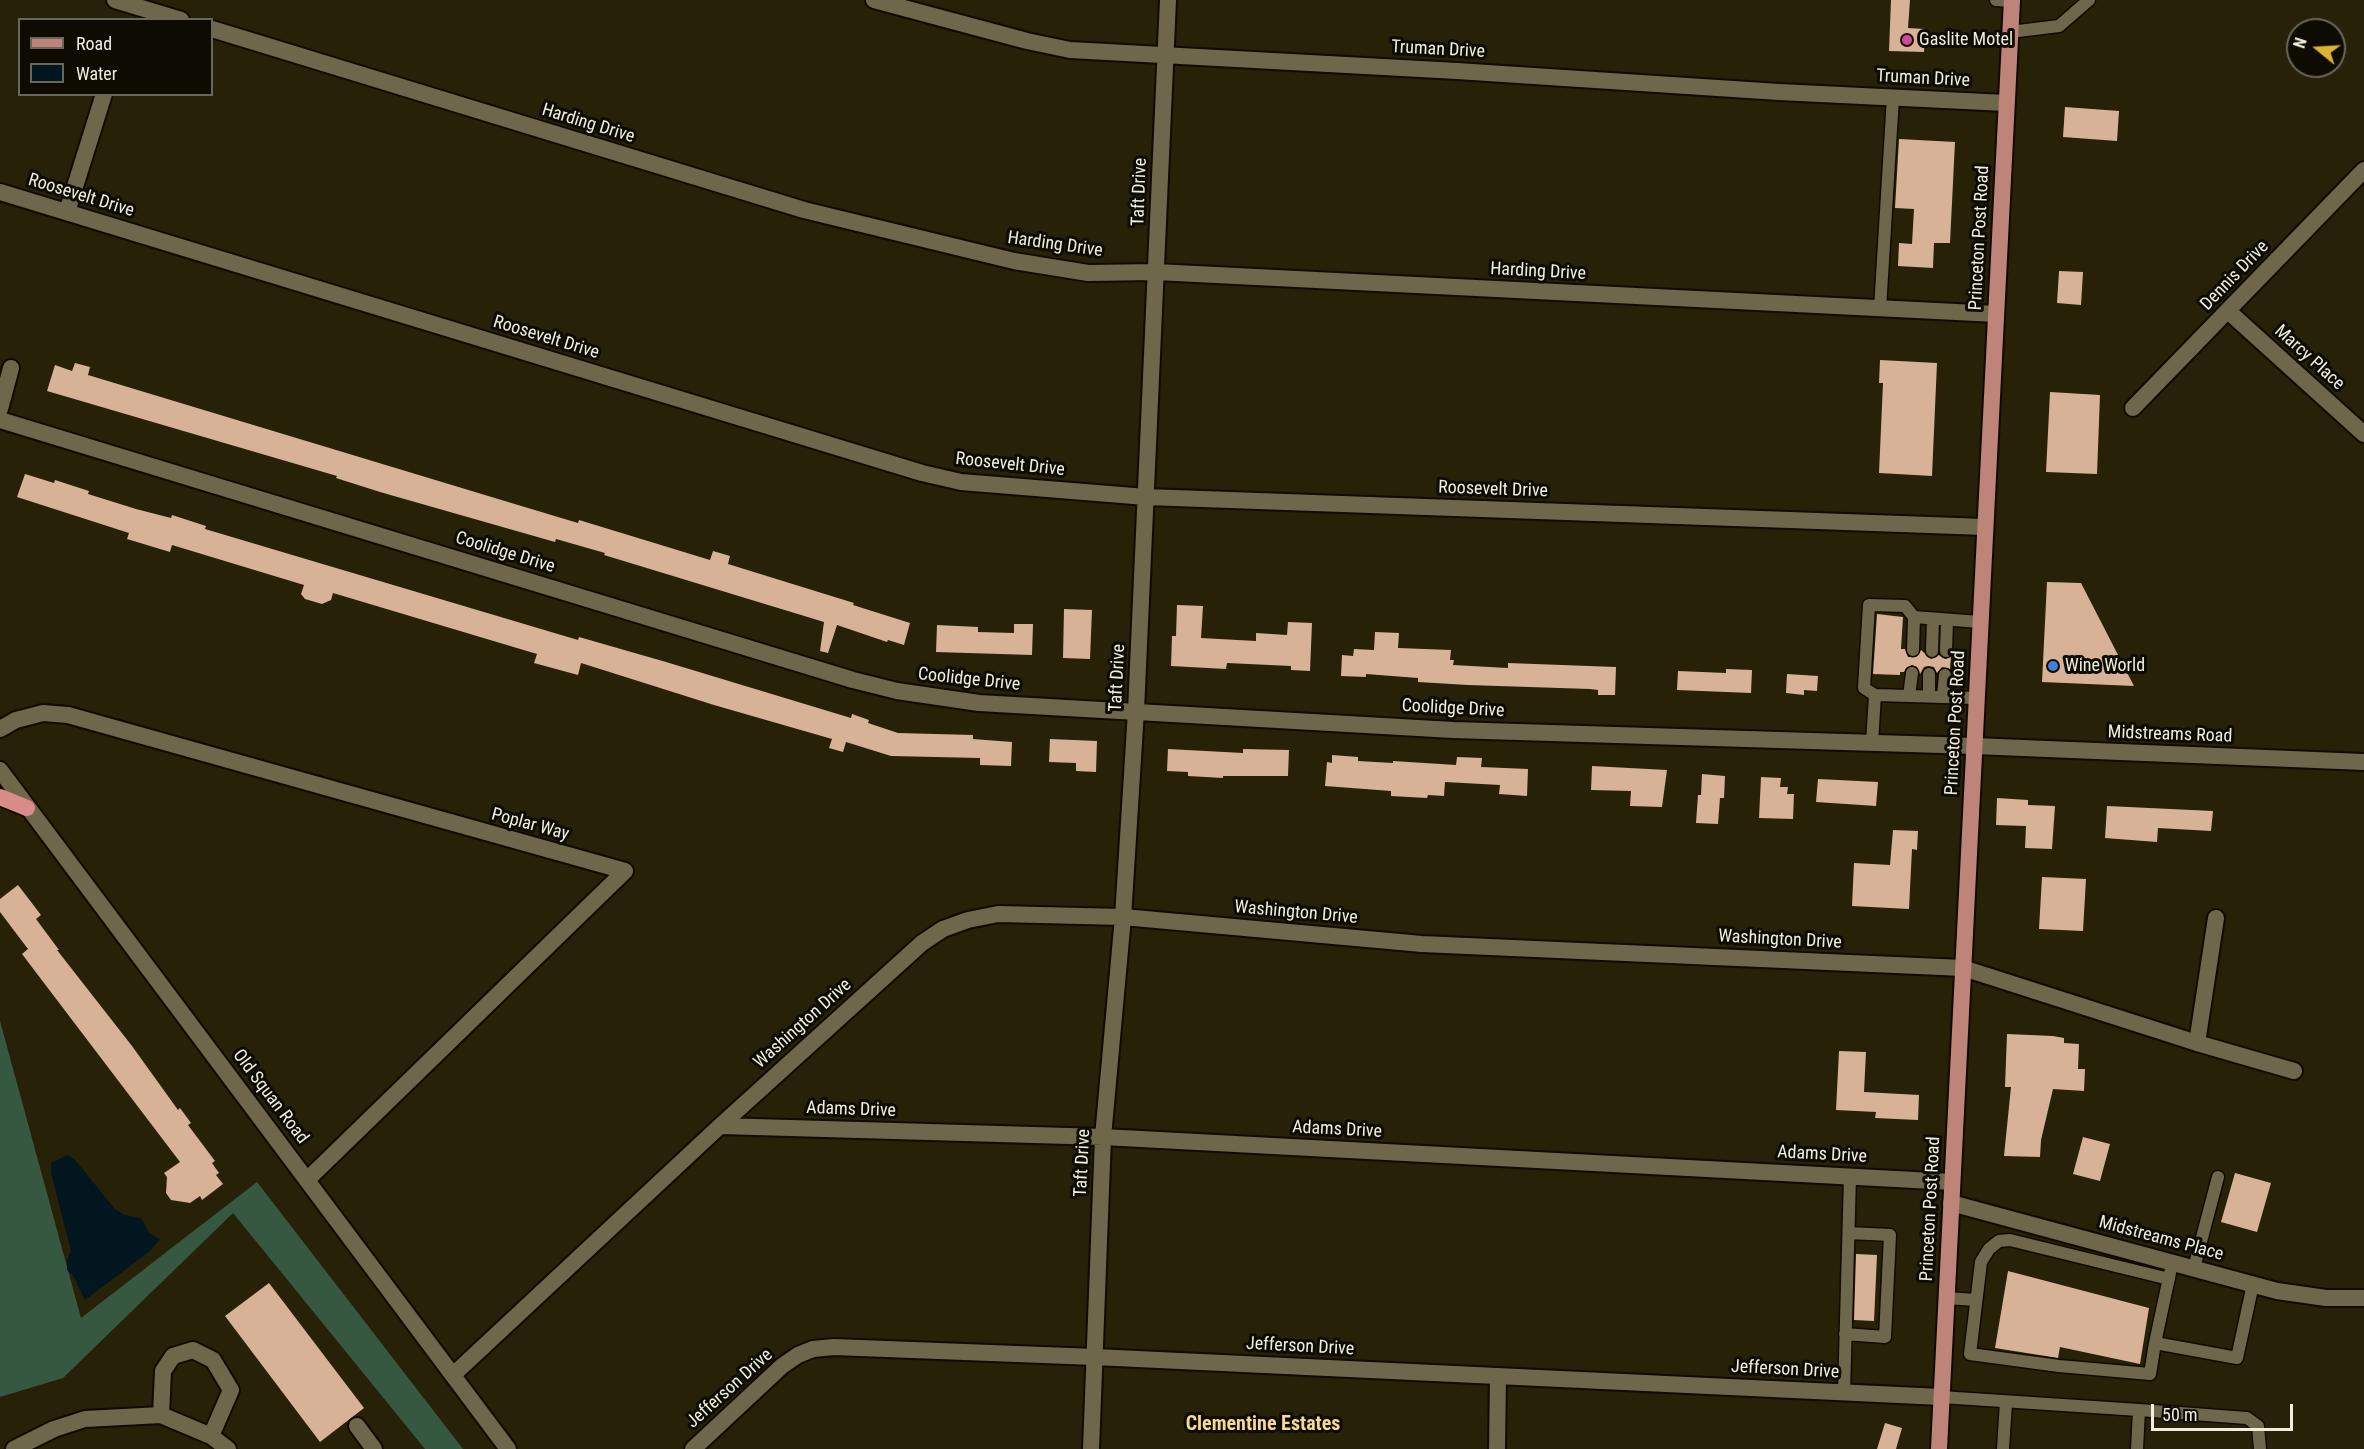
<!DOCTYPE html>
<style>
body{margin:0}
#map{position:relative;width:2364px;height:1449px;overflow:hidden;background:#272108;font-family:"Roboto Condensed",sans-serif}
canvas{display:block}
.legend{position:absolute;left:18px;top:18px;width:195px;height:78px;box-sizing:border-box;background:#0e0b03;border:2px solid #69665b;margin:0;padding:8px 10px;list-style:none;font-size:18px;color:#f1eede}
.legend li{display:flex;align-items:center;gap:12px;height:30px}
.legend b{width:30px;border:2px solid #69665b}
.north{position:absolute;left:2286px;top:18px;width:60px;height:60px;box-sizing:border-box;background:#0e0b03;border:2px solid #69665b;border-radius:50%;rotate:288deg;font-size:16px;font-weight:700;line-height:24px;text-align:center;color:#f1eede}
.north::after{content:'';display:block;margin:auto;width:21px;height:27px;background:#deb133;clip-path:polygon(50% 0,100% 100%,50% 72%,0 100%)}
.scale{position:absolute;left:2151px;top:1404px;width:142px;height:27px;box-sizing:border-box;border:3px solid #f1eede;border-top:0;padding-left:8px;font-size:18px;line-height:21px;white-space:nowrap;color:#f1eede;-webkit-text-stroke:4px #0e0b03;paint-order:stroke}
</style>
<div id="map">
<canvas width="2364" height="1449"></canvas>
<ul class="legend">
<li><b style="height:8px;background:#be8379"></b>Road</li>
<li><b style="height:16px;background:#021620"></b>Water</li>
</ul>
<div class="north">N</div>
<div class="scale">50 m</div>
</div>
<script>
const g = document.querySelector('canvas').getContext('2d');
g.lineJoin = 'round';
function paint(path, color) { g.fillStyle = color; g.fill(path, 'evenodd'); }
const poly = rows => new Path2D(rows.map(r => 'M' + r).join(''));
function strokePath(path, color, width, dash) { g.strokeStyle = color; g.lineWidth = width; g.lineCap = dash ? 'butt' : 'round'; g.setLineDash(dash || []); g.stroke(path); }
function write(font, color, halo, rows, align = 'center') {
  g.font = font + ' "Roboto Condensed",sans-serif'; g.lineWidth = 6; g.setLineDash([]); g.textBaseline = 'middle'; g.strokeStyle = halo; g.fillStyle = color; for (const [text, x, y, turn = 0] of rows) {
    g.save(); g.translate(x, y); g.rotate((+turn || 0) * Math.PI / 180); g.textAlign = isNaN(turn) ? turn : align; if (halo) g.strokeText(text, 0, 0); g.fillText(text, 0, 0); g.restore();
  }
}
paint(poly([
 [0,1021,81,1318,257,1182,463,1449,425,1449,233,1213,63,1378,0,1397]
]), '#375840');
paint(poly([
 [68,1155,75,1160,115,1209,124,1215,141,1218,149,1233,160,1239,150,1251,85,1300,74,1277,67,1270,67,1260,71,1251,51,1173,51,1163]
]), '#021620');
paint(poly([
 [1891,0,1910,0,1908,28,1925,29,1924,52,1889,51],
 [2065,107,2119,111,2117,141,2063,137],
 [1899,139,1955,142,1950,243,1934,243,1933,268,1898,266,1899,243,1912,244,1914,209,1895,208],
 [2059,271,2083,272,2081,305,2057,303],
 [1880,360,1937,363,1932,476,1879,473,1883,383,1879,383],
 [75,363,90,367,88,375,518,505,578,523,579,520,710,560,713,551,730,556,728,564,854,603,853,605,910,623,904,645,888,640,887,642,837,625,828,653,820,651,824,622,604,555,605,553,556,539,555,542,380,492,336,478,337,476,47,391,55,365,72,371],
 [2050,392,2100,395,2097,474,2046,472],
 [25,474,54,483,55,480,89,491,88,494,136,509,171,518,172,515,206,526,205,529,578,640,579,637,666,662,851,718,852,714,869,720,868,723,898,733,973,735,973,739,1012,742,1011,766,980,765,980,758,891,756,846,742,843,752,829,748,832,739,714,705,581,663,578,675,534,663,537,654,333,593,331,600,322,604,305,599,301,594,304,585,172,545,170,552,127,539,129,533,17,497],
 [2047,582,2081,583,2134,686,2042,682],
 [1177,605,1203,606,1201,638,1256,641,1256,633,1287,635,1288,622,1312,623,1310,671,1291,670,1291,666,1227,663,1226,669,1171,666,1172,636,1176,636],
 [1064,609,1092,610,1090,659,1063,658],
 [1877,614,1903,617,1901,649,1905,649,1908,657,1916,657,1921,650,1931,659,1939,655,1945,659,1951,657,1950,669,1942,667,1937,673,1934,667,1928,666,1924,667,1920,674,1917,667,1912,665,1906,668,1904,672,1900,672,1900,675,1873,674],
 [1014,624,1033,624,1032,655,936,652,937,625,978,627,978,632,1014,633],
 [1375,632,1399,633,1398,648,1451,650,1450,660,1454,660,1453,665,1508,668,1508,663,1616,667,1615,695,1598,695,1598,690,1590,689,1468,685,1418,682,1418,678,1366,674,1366,677,1341,676,1342,655,1353,656,1354,649,1374,650],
 [1726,669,1752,670,1751,693,1677,690,1678,671,1726,673],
 [1787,674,1818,676,1817,691,1804,690,1804,695,1786,693],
 [1050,739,1097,741,1096,772,1076,771,1076,763,1049,762],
 [1168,749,1243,753,1243,749,1289,750,1288,776,1223,776,1223,778,1188,776,1188,772,1167,771],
 [1332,755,1358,757,1358,761,1393,763,1393,761,1456,765,1457,757,1482,758,1481,767,1528,769,1527,796,1499,794,1500,785,1445,782,1444,796,1428,795,1427,798,1391,796,1391,791,1325,786,1327,762,1332,763],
 [1592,766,1667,770,1662,807,1630,806,1631,791,1591,790],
 [1702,774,1725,776,1724,798,1720,798,1718,824,1696,823,1698,795,1701,795],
 [1761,777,1781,778,1780,787,1788,787,1787,794,1794,794,1793,819,1759,818],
 [1818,779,1878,782,1876,806,1816,802],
 [1997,798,2028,800,2028,805,2055,806,2052,849,2025,848,2026,826,1996,825],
 [2107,806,2213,811,2211,831,2158,828,2157,842,2105,838],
 [1893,830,1918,831,1917,850,1912,849,1909,909,1852,906,1854,863,1890,865],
 [2042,877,2086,879,2083,931,2039,929],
 [18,885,41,915,36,919,59,950,57,950,132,1046,178,1110,180,1108,191,1123,188,1125,215,1161,212,1163,219,1173,216,1175,223,1184,202,1200,200,1196,190,1203,171,1200,166,1193,167,1177,164,1173,180,1162,22,954,28,949,0,912,0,899],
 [2007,1034,2053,1036,2064,1038,2064,1043,2079,1044,2078,1069,2085,1069,2084,1091,2053,1089,2041,1140,2040,1157,2004,1156,2011,1087,2005,1087],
 [1839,1051,1866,1052,1864,1092,1919,1095,1918,1120,1875,1118,1876,1112,1836,1110],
 [2083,1137,2110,1144,2100,1181,2073,1174],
 [2235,1173,2271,1183,2257,1232,2221,1222],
 [1856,1254,1877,1255,1874,1321,1854,1320],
 [2008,1271,2149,1308,2140,1364,2060,1347,2058,1358,1995,1348],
 [269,1283,364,1408,320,1442,225,1316],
 [1885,1423,1902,1428,1896,1449,1877,1449]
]), '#d7b297');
const service = poly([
 [1996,0,2012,1],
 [2010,32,2059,26,2089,0],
 [1880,309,1893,97],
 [1914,617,1980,622],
 [1932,651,1933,619],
 [1946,651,1947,620],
 [1875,695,1864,688,1869,605,1905,606,1914,617,1913,650],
 [1909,696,1912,673],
 [1929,696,1929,674],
 [1943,696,1945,675],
 [1872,743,1875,695,1977,698],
 [2194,1268,2218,1177],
 [2170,1273,2155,1343,2237,1358,2253,1284],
 [1946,1298,1976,1300],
 [1845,1334,1885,1337,1890,1235,1849,1233],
 [2155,1343,2150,1374,2059,1366,1970,1354,1981,1262,1989,1249,1999,1241,2010,1240,2169,1279],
 [1844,1393,1850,1176],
 [1941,1397,2139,1410,2137,1449],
 [2139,1410,2247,1418,2258,1426,2260,1449],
 [2003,1449,2006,1402]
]);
const minor = poly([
 [115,0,181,20],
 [874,0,1027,41,1070,50,1457,71,1779,92,2006,103],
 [212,29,804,210,1014,261,1088,273,1156,272,1996,314],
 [0,192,922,473,961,482,1146,497,1985,527],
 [67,212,104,94],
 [2228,311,2364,434],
 [2133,408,2364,170],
 [0,409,11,368],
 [0,729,16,720,43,713,68,715,625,871,308,1179],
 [2197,1043,2216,918],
 [720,1126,1103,1137,1952,1182],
 [1951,1203,2277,1291,2326,1298,2364,1298],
 [453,1375,720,1126,922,943,943,929,968,920,998,914,1123,917,1422,944,1963,968,2197,1043,2294,1071],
 [161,1415,163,1371,173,1356,193,1350,213,1360,231,1390,211,1436],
 [357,1426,374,1449],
 [14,1449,54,1429,85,1419,161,1415,211,1436,228,1449],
 [693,1449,782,1366,798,1355,813,1349,834,1347,1095,1357,1941,1397],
 [1091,1449,1103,1137,1123,917,1136,711,1168,0],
 [1497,1449,1498,1376]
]);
const tertiary = poly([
 [0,420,853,680,897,691,979,703,1453,730,1974,746,2364,762],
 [0,770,508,1449]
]);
const primary = poly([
 [1939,1449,2012,0]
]);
const trunk = poly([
 [0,797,27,808]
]);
strokePath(service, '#100a00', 15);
strokePath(minor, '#100a00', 20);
strokePath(tertiary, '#100a00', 20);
strokePath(primary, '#100a00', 20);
strokePath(trunk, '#100a00', 20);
strokePath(service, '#6e674c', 12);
strokePath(minor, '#6e674c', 16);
strokePath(tertiary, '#6e674c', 16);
strokePath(primary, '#be8379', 16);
strokePath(trunk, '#d98c88', 16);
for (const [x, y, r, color] of [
 [1907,40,6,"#d1479c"],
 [2053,666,6,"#3f7fe0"]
]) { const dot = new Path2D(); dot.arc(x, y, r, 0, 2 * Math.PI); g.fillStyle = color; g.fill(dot); strokePath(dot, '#0e0b03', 2); }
write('18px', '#f1eede', '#0e0b03', [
 ["Gaslite Motel",1919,40],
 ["Wine World",2065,666]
], 'left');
write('18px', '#f1eede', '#0e0b03', [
 ["Truman Drive",1438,50,3],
 ["Truman Drive",1923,79,3],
 ["Harding Drive",588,124,17],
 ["Taft Drive",1140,192,-88],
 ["Roosevelt Drive",81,196,17],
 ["Princeton Post Road",1980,238,-87],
 ["Harding Drive",1055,245,8],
 ["Harding Drive",1538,272,3],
 ["Dennis Drive",2235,276,-46],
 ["Roosevelt Drive",546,338,17],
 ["Marcy Place",2309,358,42],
 ["Roosevelt Drive",1010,465,6],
 ["Roosevelt Drive",1493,490,2],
 ["Coolidge Drive",505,553,17],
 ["Taft Drive",1118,678,-87],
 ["Coolidge Drive",969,680,6],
 ["Coolidge Drive",1453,709,3],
 ["Princeton Post Road",1956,723,-87],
 ["Midstreams Road",2170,735,2],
 ["Poplar Way",530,825,15],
 ["Washington Drive",1296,913,5],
 ["Washington Drive",1780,940,3],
 ["Washington Drive",803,1024,-42],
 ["Old Squan Road",270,1097,53],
 ["Adams Drive",851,1110,2],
 ["Adams Drive",1337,1130,3],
 ["Adams Drive",1822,1155,3],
 ["Taft Drive",1083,1163,-87],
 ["Princeton Post Road",1931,1209,-87],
 ["Midstreams Place",2161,1239,15],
 ["Jefferson Drive",1300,1347,3],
 ["Jefferson Drive",1785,1370,3],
 ["Jefferson Drive",730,1389,-42]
]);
write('bold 20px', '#f8d98e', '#0e0b03', [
 ["Clementine Estates",1263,1425]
]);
</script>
